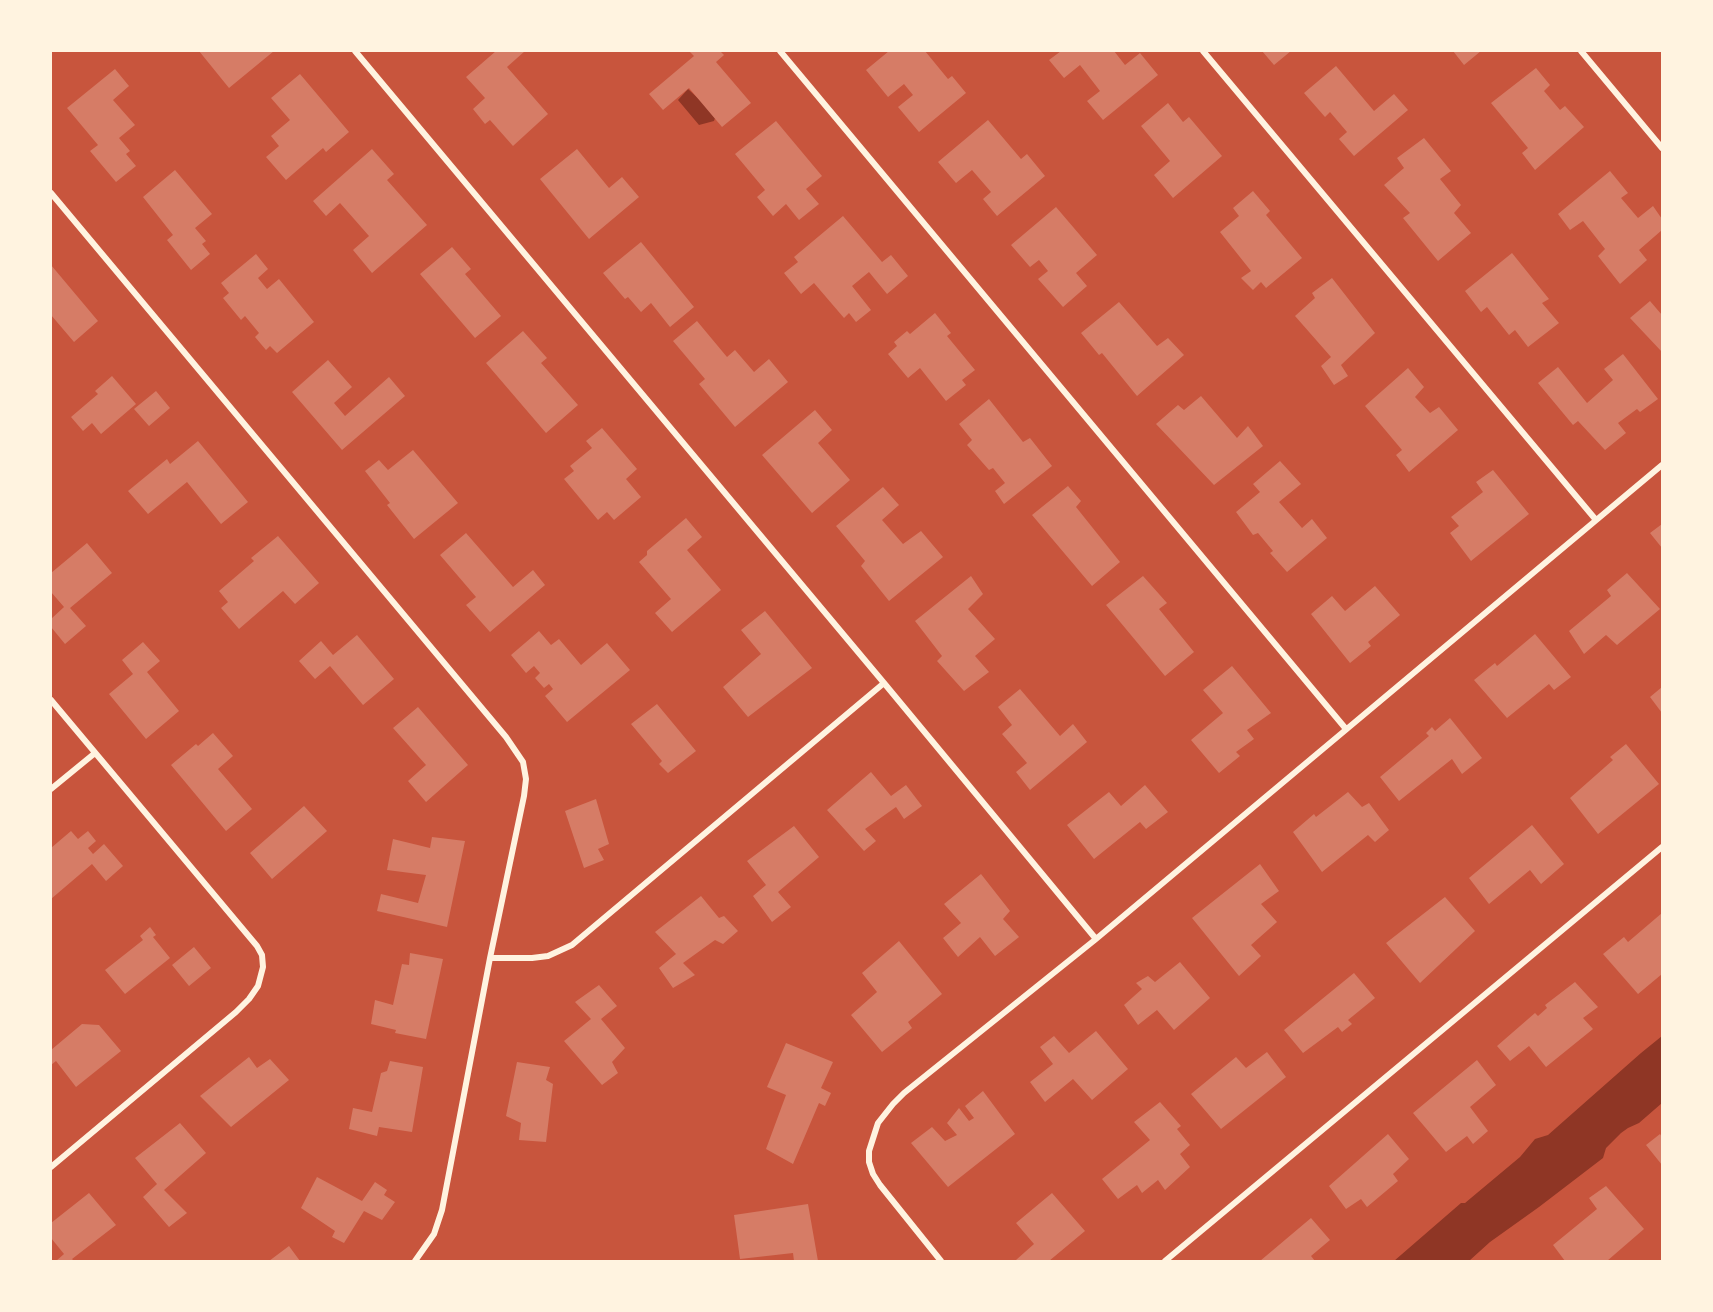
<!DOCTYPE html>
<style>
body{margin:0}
#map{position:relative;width:1713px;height:1312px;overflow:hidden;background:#c8553d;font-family:Quicksand,sans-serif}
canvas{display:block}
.frame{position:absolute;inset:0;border:52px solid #fff3e0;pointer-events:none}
</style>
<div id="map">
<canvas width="1713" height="1312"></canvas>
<div class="frame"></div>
</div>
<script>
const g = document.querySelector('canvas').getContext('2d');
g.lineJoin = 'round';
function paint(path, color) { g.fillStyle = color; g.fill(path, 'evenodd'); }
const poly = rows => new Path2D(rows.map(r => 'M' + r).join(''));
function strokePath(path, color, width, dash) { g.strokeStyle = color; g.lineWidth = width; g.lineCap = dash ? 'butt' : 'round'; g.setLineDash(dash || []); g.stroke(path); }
paint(poly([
 [688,89,702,102,715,118,714,121,699,125,678,100],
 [1662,1036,1662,1103,1639,1123,1628,1128,1621,1133,1606,1148,1603,1158,1539,1207,1490,1242,1469,1261,1394,1261,1461,1203,1465,1203,1520,1157,1535,1139,1548,1135,1641,1053]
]), '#8f3625');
paint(poly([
 [199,51,274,51,229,88],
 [496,51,525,51,507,67,548,114,513,146,490,120,485,124,473,109,485,98,466,77],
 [689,51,720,51,724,55,716,62,751,103,722,127,689,88,663,110,649,94,694,56],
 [889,51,925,51,948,79,952,76,966,93,919,132,898,107,913,95,904,84,888,97,866,70],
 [1061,51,1114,51,1125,65,1140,53,1158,75,1103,120,1087,101,1100,91,1080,65,1064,78,1049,60],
 [1262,51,1291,51,1274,65],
 [1453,51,1481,51,1464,65],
 [1336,66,1374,111,1394,94,1408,110,1354,156,1339,139,1347,132,1330,112,1325,117,1304,93],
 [1536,68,1550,85,1544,91,1560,110,1565,106,1584,127,1535,170,1522,153,1528,148,1491,103],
 [115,69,129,86,113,100,135,125,119,138,130,151,126,154,136,166,116,182,90,151,98,145,67,108],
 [300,74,349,132,326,152,323,148,286,180,266,157,279,146,271,136,290,120,271,98],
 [1168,103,1183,122,1189,117,1222,156,1173,198,1154,175,1170,161,1141,126],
 [988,120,1021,159,1027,154,1045,176,997,216,983,199,991,192,972,170,956,183,938,162],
 [776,121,822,176,806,189,819,204,799,220,786,204,773,216,757,197,765,190,735,154],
 [1424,138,1451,171,1440,179,1461,205,1454,213,1471,233,1438,261,1403,218,1410,213,1384,185,1404,168,1397,158],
 [372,149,394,174,387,180,427,225,372,273,353,250,369,236,340,203,326,216,313,201],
 [577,149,609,188,622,177,639,197,589,239,540,179],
 [175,170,212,214,195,228,206,241,202,244,210,254,191,270,167,240,173,235,143,197],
 [1610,171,1628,193,1621,198,1638,218,1653,206,1662,219,1662,230,1639,250,1647,260,1620,284,1598,256,1605,249,1583,221,1570,230,1558,214],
 [1253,191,1270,211,1266,215,1302,258,1266,288,1261,282,1253,290,1241,278,1251,271,1220,232,1239,216,1233,208],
 [1056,207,1097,255,1076,273,1087,286,1063,307,1038,279,1048,271,1039,260,1030,267,1011,245],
 [843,216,882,262,891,255,908,276,887,294,869,272,852,286,871,310,856,322,849,313,844,318,814,283,801,294,784,273,798,262,794,257],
 [641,242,694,307,670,327,651,303,641,312,628,297,625,299,603,273],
 [452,247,471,269,465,274,501,316,475,338,420,274],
 [1512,253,1549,299,1542,303,1559,323,1528,347,1515,330,1509,335,1487,307,1481,312,1465,291],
 [256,254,268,269,258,278,267,289,279,279,314,322,277,353,270,346,266,350,255,337,259,333,245,316,241,320,223,298,229,293,221,283],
 [51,265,98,321,74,342,51,315],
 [1332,278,1375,333,1341,365,1348,376,1334,385,1321,366,1331,357,1295,316,1315,298,1312,293],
 [1650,301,1662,315,1662,352,1630,318],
 [1119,302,1157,346,1168,338,1184,355,1137,396,1102,353,1099,355,1081,333],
 [935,313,951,333,947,336,975,370,962,380,966,385,946,401,920,368,908,378,888,354,897,346,894,342,907,331,910,334],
 [697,321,727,357,735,350,754,372,769,359,788,382,735,427,699,384,705,379,673,341],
 [523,331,547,358,541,363,578,405,546,433,486,363],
 [1623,354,1658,399,1640,412,1637,409,1618,423,1626,433,1605,450,1578,421,1573,425,1538,383,1558,367,1587,403,1613,380,1604,369],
 [328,360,352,387,334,403,345,416,389,377,405,396,342,450,292,392],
 [1408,368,1424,387,1415,397,1430,413,1439,407,1458,430,1409,472,1396,455,1402,450,1365,406],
 [112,376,136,404,101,434,92,423,83,431,71,417,98,394,95,391],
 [156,391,170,408,149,426,134,409],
 [1201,396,1237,438,1248,426,1263,446,1214,485,1156,424,1178,405,1184,410],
 [989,399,1023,442,1030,438,1052,466,1004,504,995,491,1005,483,993,468,989,470,967,445,972,440,959,424],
 [815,410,832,430,818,443,850,480,812,513,762,455],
 [602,428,637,469,626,479,641,497,614,520,607,512,598,520,564,479,574,471,570,466,592,448,586,441],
 [198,441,248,502,221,524,187,482,148,514,128,491,167,459,170,464],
 [413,450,458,503,414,539,387,505,390,503,365,471,379,460,388,470],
 [1280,461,1301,484,1279,502,1302,528,1312,519,1327,538,1287,572,1270,553,1273,551,1258,533,1253,535,1236,512,1260,492,1253,484],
 [1493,470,1529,514,1471,561,1450,533,1459,526,1451,517,1483,492,1476,482],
 [1068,486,1081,501,1076,507,1120,562,1092,586,1032,515],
 [883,487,899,505,882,520,903,544,921,531,943,557,889,601,861,566,865,561,836,526],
 [686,518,702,537,687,550,721,590,672,632,655,613,671,599,639,562,647,555,647,551],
 [1662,524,1662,548,1650,533],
 [466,533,513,587,533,570,545,585,490,632,466,605,476,597,440,555],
 [278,536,319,583,295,604,283,591,239,629,221,608,228,602,219,591,254,561,251,558],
 [87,543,112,573,70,608,86,626,65,644,51,627,51,619,64,607,51,592,51,573],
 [1627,573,1660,609,1617,645,1606,635,1584,654,1569,631,1611,596,1607,590],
 [971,576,983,594,968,609,995,639,975,656,989,672,964,691,937,661,942,656,915,621],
 [1143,576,1167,603,1159,609,1194,652,1165,676,1106,605],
 [1375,586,1400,615,1368,642,1371,646,1350,663,1311,614,1332,596,1345,611],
 [765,611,812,668,748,717,723,687,761,654,741,630],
 [539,631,551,645,559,639,581,665,607,643,630,670,567,722,545,696,553,689,549,684,544,688,535,678,540,673,534,666,526,673,511,655],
 [1535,634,1571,677,1554,690,1549,684,1507,718,1474,680,1495,663,1497,666],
 [357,635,394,679,363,705,330,666,315,679,299,661,321,641,333,655],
 [143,642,160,661,147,672,179,711,146,739,109,694,133,674,122,660],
 [1232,666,1271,713,1247,730,1254,739,1236,752,1240,756,1219,773,1191,740,1223,713,1203,690],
 [1662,687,1662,713,1650,697],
 [1020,689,1060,736,1073,724,1087,742,1030,790,1016,772,1027,763,1002,734,1012,725,998,707],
 [657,704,696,751,668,773,659,764,662,761,631,724],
 [418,707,468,765,426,802,408,781,426,765,393,728],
 [1450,718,1482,758,1462,774,1452,759,1399,801,1380,777,1429,736,1426,733,1432,727,1435,731],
 [213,733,233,756,218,769,252,809,226,831,171,765,196,744,198,746],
 [1626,744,1659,784,1598,834,1570,798,1613,760,1610,757],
 [871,772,891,796,906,785,922,806,904,819,896,807,865,829,876,841,864,851,827,810],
 [1145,785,1168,812,1146,829,1140,822,1094,859,1067,825,1109,792,1121,806],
 [1348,792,1362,807,1369,803,1389,830,1375,842,1368,835,1322,872,1293,832,1314,814,1316,817],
 [596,799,609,844,598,849,604,860,584,868,565,811],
 [304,806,327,831,272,879,250,853],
 [1532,825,1564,864,1541,884,1530,870,1489,904,1469,878],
 [794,826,819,857,778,892,791,907,772,922,753,896,766,885,747,861],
 [71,831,78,839,88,831,96,841,88,848,93,854,104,844,123,866,106,881,92,864,51,899,51,848],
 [432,837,465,841,447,927,377,911,381,894,418,903,426,875,387,870,393,839,430,848],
 [1260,864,1279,891,1261,904,1277,922,1251,945,1261,956,1239,976,1192,918],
 [981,874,1010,911,1003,919,1019,937,995,956,980,937,958,957,943,938,961,923,944,904],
 [701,896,719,918,724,916,738,931,723,944,715,940,683,963,695,975,673,988,659,968,676,954,655,932],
 [1445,897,1475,931,1420,983,1386,943],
 [1662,913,1662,974,1638,994,1603,954,1624,937,1628,942],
 [150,927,156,935,153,937,170,958,125,994,105,970,143,940,140,936],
 [899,941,942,994,908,1022,912,1028,882,1052,851,1015,877,992,862,973],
 [194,947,211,968,189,986,172,965],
 [410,953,443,959,426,1039,395,1033,396,1030,371,1024,375,1000,393,1005,402,964,409,965],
 [1180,962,1210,998,1174,1030,1157,1010,1138,1025,1124,1005,1142,989,1136,983,1148,976,1155,982],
 [1354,973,1375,998,1348,1020,1352,1024,1342,1032,1338,1027,1303,1053,1284,1030],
 [1575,982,1598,1007,1583,1018,1593,1029,1546,1067,1529,1046,1510,1061,1497,1046,1535,1013,1538,1016,1547,1008,1545,1005],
 [599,985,617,1006,601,1019,625,1048,612,1062,618,1073,602,1085,564,1041,591,1019,575,1002],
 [82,1024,99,1025,121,1051,76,1087,56,1061,51,1065,51,1050],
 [1096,1031,1128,1069,1092,1100,1073,1079,1045,1102,1030,1082,1053,1064,1040,1047,1054,1036,1069,1053],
 [786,1043,833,1062,821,1088,831,1093,825,1106,819,1103,793,1164,766,1149,786,1095,767,1087],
 [1267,1052,1286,1077,1221,1129,1191,1094,1236,1057,1246,1068],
 [249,1057,257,1068,270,1059,289,1080,231,1127,200,1096],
 [1477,1060,1496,1085,1470,1107,1488,1131,1473,1144,1467,1136,1446,1152,1413,1113],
 [390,1061,423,1067,412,1132,379,1127,377,1136,349,1129,353,1108,372,1112,381,1073,387,1071],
 [517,1062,550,1067,546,1080,553,1084,546,1142,519,1140,521,1123,506,1116],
 [983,1091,1015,1134,948,1187,911,1143,932,1127,945,1141,957,1135,947,1123,959,1108,969,1121,974,1118,965,1106],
 [1160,1102,1181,1126,1177,1129,1190,1145,1180,1154,1190,1167,1165,1190,1158,1180,1142,1193,1137,1185,1118,1199,1102,1179,1150,1140,1134,1122],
 [180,1123,206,1153,164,1190,187,1213,169,1227,143,1197,157,1184,135,1158],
 [1388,1134,1409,1159,1393,1174,1398,1181,1367,1207,1361,1199,1346,1209,1329,1186],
 [1660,1134,1662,1137,1662,1165,1646,1145],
 [317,1177,362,1201,375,1182,387,1190,384,1195,395,1202,382,1220,364,1211,344,1243,332,1237,335,1231,301,1208],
 [1606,1186,1644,1229,1607,1261,1565,1261,1553,1245,1597,1209,1589,1198],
 [89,1193,116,1225,72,1259,74,1261,56,1261,64,1254,51,1238,51,1223],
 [1052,1193,1085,1231,1049,1261,1017,1261,1016,1260,1034,1244,1016,1223],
 [808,1204,818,1261,794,1261,793,1253,740,1259,734,1215],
 [1311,1218,1330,1240,1311,1256,1315,1261,1260,1261],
 [289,1246,300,1261,269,1261]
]), '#d67c66');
strokePath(poly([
 [355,51,884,683,1096,939],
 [780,51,1346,729],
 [1203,51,1596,520],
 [1581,51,1662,148],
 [51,193,506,737,523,762,526,779,524,796,490,958,442,1210,434,1234,415,1261],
 [51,700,257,946,262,955,263,967,258,986,249,999,236,1012,51,1167],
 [51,789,95,753],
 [490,958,532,958,548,956,572,945,884,683],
 [941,1261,880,1185,873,1174,869,1162,869,1151,878,1123,893,1104,904,1093,1096,939,1662,465],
 [1165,1261,1662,847]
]), '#fff3e0', 6);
</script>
